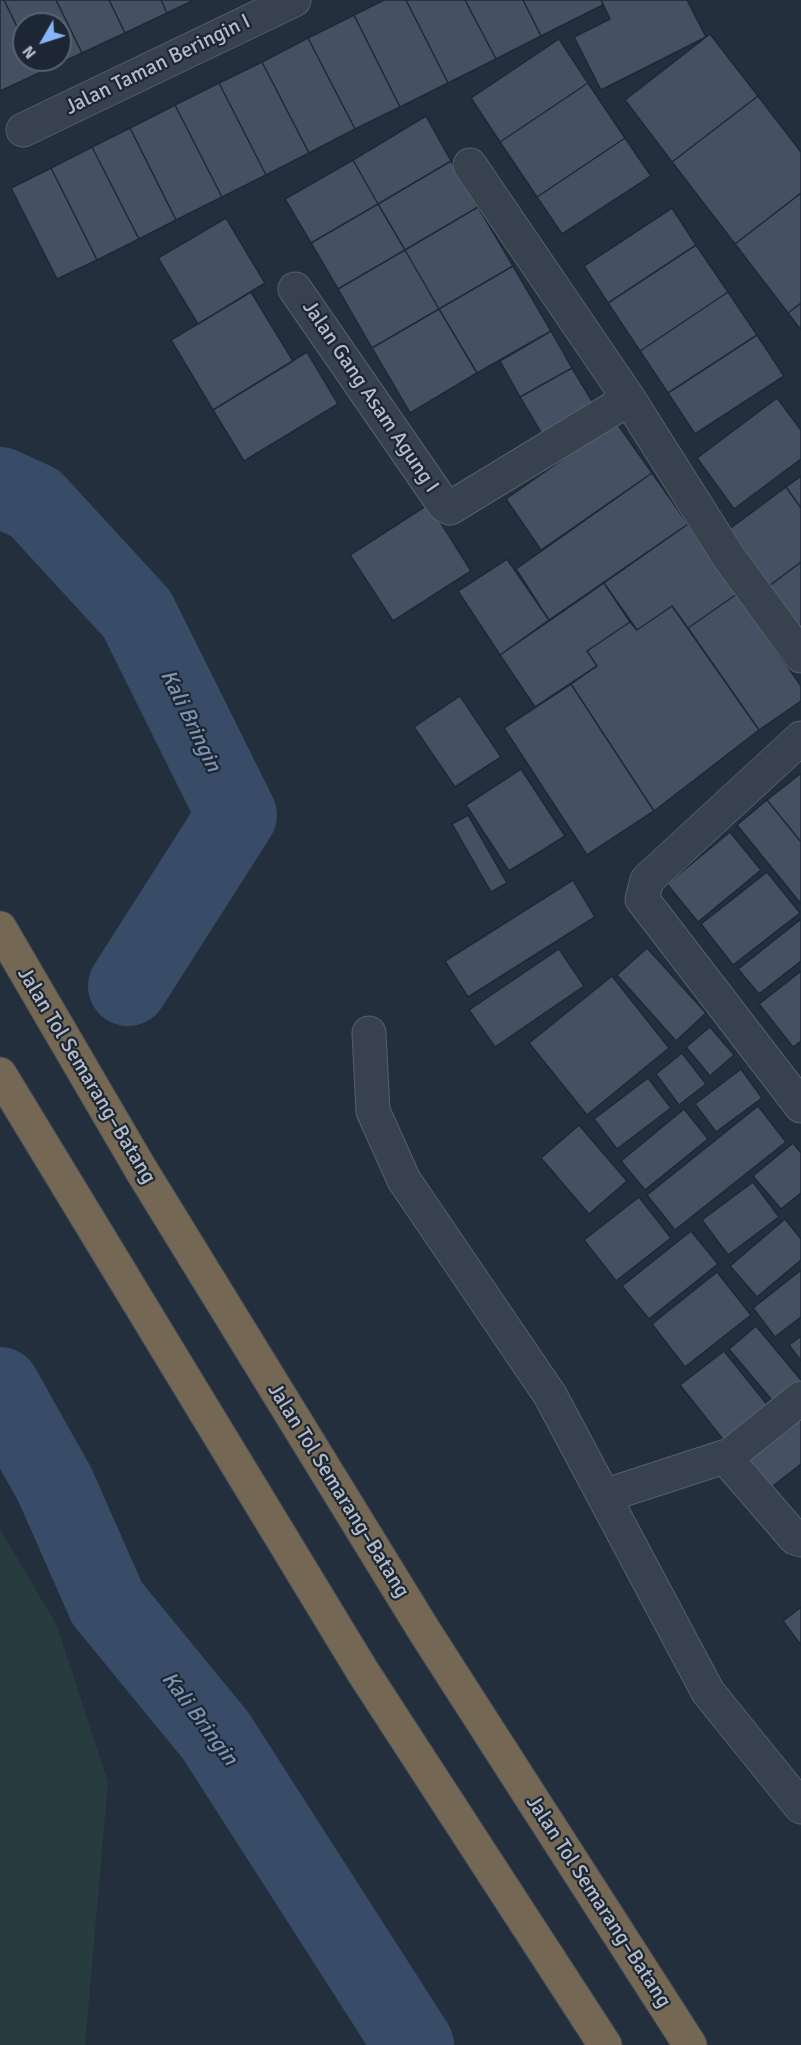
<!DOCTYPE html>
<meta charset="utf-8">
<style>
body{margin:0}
#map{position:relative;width:801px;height:2045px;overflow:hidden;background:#242f3e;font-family:Signika,sans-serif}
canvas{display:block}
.north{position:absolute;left:12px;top:12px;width:60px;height:60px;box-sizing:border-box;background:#1d2633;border:2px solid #59626f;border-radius:50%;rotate:231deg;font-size:16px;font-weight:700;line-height:24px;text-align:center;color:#b4bcc9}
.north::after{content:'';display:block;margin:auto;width:21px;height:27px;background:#8ab4f8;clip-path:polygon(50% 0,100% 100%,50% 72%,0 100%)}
</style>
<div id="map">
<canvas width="801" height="2045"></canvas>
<div class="north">N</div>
</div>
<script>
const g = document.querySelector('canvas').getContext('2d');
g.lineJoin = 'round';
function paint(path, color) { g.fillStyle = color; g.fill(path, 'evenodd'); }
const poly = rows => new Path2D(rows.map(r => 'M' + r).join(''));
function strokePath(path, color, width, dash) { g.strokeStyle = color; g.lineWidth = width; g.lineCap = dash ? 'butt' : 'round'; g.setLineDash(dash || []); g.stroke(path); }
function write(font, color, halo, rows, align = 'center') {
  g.font = font + ' Signika,sans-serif'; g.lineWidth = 4.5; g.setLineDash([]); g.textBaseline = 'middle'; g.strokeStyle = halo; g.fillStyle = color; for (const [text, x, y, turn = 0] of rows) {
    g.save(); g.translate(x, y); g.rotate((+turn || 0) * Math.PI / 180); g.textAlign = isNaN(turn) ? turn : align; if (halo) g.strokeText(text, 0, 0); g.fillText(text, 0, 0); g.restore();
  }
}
paint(poly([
 [0,1529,57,1626,108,1782,85,2045,0,2045]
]), '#263c3f');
strokePath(poly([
 [0,487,35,503,137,614,237,815,128,986],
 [0,1387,55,1485,107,1603,216,1736,414,2045]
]), '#394c67', 80);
const building = poly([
 [0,0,4,0,24,41,24,60,33,60,39,73,0,91,0,0],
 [4,0,56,0,82,53,39,73,33,60,60,60,60,24,24,24,24,41,4,0],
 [56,0,109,0,125,33,82,53,56,0],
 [109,0,161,0,167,13,125,33,109,0],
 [161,0,194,0,167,13,161,0],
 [384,0,406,0,448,83,400,107,354,15,384,0],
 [406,0,465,0,496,59,448,83,406,0],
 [465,0,523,0,541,36,496,59,465,0],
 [523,0,601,0,603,5,541,36,523,0],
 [601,0,687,0,706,37,601,90,574,37,610,19,601,0],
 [354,15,400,107,355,129,308,38,354,15],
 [710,34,758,96,672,162,625,100,710,34],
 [308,38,355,129,309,153,262,62,308,38],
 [559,39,588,83,500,142,471,98,559,39],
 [262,62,309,153,266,175,219,83,262,62],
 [219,83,266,175,222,197,175,105,219,83],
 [588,83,625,138,537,197,500,142,588,83],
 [758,96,801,152,801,193,735,244,672,162,758,96],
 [175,105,222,197,176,220,130,128,175,105],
 [426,116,451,161,378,204,353,160,426,116],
 [130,128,176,220,139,239,92,147,130,128],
 [625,138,651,176,562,234,537,197,625,138],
 [92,147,139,239,97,260,51,168,92,147],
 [353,160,378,204,311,243,285,199,353,160],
 [451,161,478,207,405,250,378,204,451,161],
 [51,168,97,260,57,279,11,188,51,168],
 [801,193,801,303,788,313,735,244,801,193],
 [378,204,405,250,338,289,311,243,378,204],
 [478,207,513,266,439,309,405,250,478,207],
 [672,208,696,245,608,303,584,266,672,208],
 [226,218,265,283,198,324,158,258,226,218],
 [696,245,728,292,640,351,608,303,696,245],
 [405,250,439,309,372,348,338,289,405,250],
 [513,266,551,331,477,373,439,309,513,266],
 [251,292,293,361,213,410,171,340,251,292],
 [728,292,757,335,668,393,640,351,728,292],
 [801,303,801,330,788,313,801,303],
 [439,309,477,373,410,413,372,348,439,309],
 [551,331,572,368,520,397,500,361,551,331],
 [757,335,784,376,695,434,668,393,757,335],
 [307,352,338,404,244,461,213,410,307,352],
 [572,368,598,411,546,441,520,397,572,368],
 [777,398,801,430,801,459,734,509,697,458,777,398],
 [616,422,652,473,541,550,506,499,616,422],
 [652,473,688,524,549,620,516,569,652,473],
 [801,476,801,508,786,487,801,476],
 [786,487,801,508,801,562,765,589,724,533,786,487],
 [429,504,471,571,393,621,350,555,429,504],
 [688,524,737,594,688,628,672,606,637,630,604,583,688,524],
 [507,559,549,620,500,655,458,591,507,559],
 [801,562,801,636,765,589,801,562],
 [604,583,630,622,587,651,597,666,535,707,500,655,604,583],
 [737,594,801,686,801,701,759,730,688,628,737,594],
 [672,606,759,730,654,811,571,684,597,666,587,651,630,622,637,630,672,606],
 [571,684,654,811,587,855,504,728,571,684],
 [460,696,501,757,455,787,414,727,460,696],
 [521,769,565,836,509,871,466,805,521,769],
 [800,774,801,775,801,842,767,800,800,774],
 [767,800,801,842,801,904,737,825,767,800],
 [468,815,507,883,491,892,452,824,468,815],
 [730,832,761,870,698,922,667,884,730,832],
 [767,872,800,913,733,965,701,924,767,872],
 [573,880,595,917,468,997,445,961,573,880],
 [801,919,801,961,759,994,738,969,801,919],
 [647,948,706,1013,676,1041,617,975,647,948],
 [559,949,584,986,495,1047,469,1010,559,949],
 [801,971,801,1041,793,1047,759,1004,801,971],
 [612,976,669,1048,587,1115,529,1043,612,976],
 [710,1027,734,1055,710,1076,686,1047,710,1027],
 [682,1053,706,1084,679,1105,656,1074,682,1053],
 [741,1069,762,1098,716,1132,695,1104,741,1069],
 [648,1078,671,1108,617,1149,594,1119,648,1078],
 [758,1106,786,1142,675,1230,647,1195,758,1106],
 [684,1109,708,1139,645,1190,621,1161,684,1109],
 [579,1125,627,1181,589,1214,541,1158,579,1125],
 [793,1143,801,1153,801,1193,781,1209,753,1176,793,1143],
 [753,1182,779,1217,728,1255,702,1220,753,1182],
 [639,1197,671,1238,616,1281,584,1240,639,1197],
 [785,1219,801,1239,801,1260,757,1297,730,1266,785,1219],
 [691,1231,718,1264,649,1319,622,1286,691,1231],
 [801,1270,801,1317,775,1337,753,1308,801,1270],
 [717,1272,751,1315,685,1367,652,1324,717,1272],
 [756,1326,801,1380,801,1384,776,1405,729,1349,756,1326],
 [801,1336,801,1361,789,1345,801,1336],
 [724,1351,773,1412,729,1447,680,1385,724,1351],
 [801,1405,801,1464,768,1490,739,1452,801,1405],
 [801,1607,801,1645,783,1621,801,1607]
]);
paint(building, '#455162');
strokePath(building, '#1f2835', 1.5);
const minor = poly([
 [23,130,294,0],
 [470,165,629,399,728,556,801,656],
 [295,289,444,505,450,508,629,399],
 [801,738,647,880,642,899,801,1106],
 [369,1033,373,1111,404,1180,550,1395,708,1692,801,1807],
 [801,1398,730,1455,730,1459,731,1464,795,1538,801,1540],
 [604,1496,730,1455]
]);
const highway = poly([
 [0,928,140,1168,425,1632,690,2045],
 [0,1074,363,1672,605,2045]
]);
strokePath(minor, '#565f6c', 35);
strokePath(highway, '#434c59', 35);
strokePath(minor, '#38414e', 33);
strokePath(highway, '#746855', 33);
write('21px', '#b4bcc9', '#1d2633', [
 ["Jalan Taman Beringin I",158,65,-26],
 ["Jalan Gang Asam Agung I",370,397,56],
 ["Jalan Tol Semarang–Batang",86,1076,59],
 ["Jalan Tol Semarang–Batang",338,1491,58],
 ["Jalan Tol Semarang–Batang",598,1902,57]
]);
write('italic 22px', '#7c92b1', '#1d2633', [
 ["Kali Bringin",190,721,64],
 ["Kali Bringin",199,1719,53]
]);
</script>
